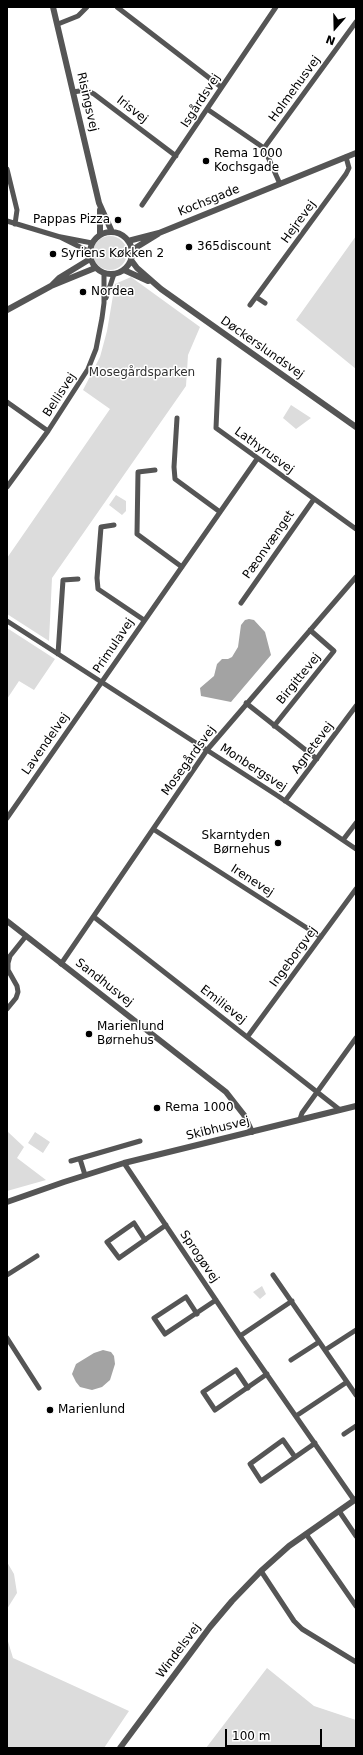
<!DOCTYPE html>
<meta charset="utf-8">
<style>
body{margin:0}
#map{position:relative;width:363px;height:1755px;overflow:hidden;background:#fff;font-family:"DejaVu Sans",sans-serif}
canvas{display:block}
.frame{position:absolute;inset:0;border:8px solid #000;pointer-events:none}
.north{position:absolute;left:315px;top:8px;width:40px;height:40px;-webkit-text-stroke:3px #fff;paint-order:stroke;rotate:200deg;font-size:11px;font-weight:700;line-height:16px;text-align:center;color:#000}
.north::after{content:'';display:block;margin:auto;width:14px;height:18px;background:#000;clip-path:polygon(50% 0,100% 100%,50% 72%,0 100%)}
.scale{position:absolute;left:225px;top:1729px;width:97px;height:18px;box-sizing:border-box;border:2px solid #000;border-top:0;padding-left:5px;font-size:12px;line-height:14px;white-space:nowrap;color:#000;-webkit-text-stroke:3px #fff;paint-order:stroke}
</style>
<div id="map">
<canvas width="363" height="1755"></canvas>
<div class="frame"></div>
<div class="north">N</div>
<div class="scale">100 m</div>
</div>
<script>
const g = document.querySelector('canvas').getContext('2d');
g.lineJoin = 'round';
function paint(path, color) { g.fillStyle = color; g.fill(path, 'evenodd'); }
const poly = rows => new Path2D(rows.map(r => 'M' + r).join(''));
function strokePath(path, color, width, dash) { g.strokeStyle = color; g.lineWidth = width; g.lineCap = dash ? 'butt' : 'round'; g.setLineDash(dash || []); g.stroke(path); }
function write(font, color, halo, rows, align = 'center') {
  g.font = font + ' "DejaVu Sans",sans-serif'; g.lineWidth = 3; g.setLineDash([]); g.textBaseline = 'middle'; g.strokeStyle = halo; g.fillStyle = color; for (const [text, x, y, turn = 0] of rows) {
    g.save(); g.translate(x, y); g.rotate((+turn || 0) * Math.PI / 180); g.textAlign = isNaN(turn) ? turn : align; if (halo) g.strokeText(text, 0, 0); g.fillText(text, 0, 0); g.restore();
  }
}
paint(poly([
 [356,236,356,369,296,320],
 '93 253a17 17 0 1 1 34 0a17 17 0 1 1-34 0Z',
 [131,277,200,327,188,355,186,386,52,578,49,641,7,614,7,558,110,409,83,390,100,357,107,331,115,284],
 [291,405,311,418,296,429,283,418],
 [116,495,126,501,126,511,122,515,109,505],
 [7,628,55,659,34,690,19,681,7,699],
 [7,1131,24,1147,17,1158,46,1180,7,1191],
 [35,1132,50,1142,43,1153,28,1143],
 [262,1286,266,1294,260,1299,253,1292],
 [7,1562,14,1574,17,1593,7,1609],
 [7,1638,13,1658,129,1711,104,1748,7,1748],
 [267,1668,314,1706,356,1720,356,1748,206,1748]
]), '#dcdcdc');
paint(poly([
 [249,619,254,620,265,632,271,655,231,702,201,696,200,688,214,676,217,664,222,659,228,659,232,657,238,647,241,625,245,620],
 [103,1350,111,1352,114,1356,115,1364,110,1380,102,1387,92,1390,80,1387,76,1382,72,1374,76,1364,94,1353]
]), '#a3a3a3');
strokePath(poly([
 [117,7,221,87],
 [58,24,78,16,87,7],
 [73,92,86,90,94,94,176,156],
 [207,109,264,148,280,184],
 [264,148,356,22],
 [7,169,17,210,15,224],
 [142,205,276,7],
 [7,221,60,237,90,252],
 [61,237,92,243],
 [256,297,265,303],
 [106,298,114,274],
 [250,305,346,174,349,168,346,157],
 [219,360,216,428,356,529],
 [7,402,48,431],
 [177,418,174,467,175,479,220,512],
 [155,470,138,472,137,534,182,567],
 [7,487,48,431,88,369,96,349,102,318,104,303,104,273],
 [114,525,101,527,97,578,98,589,144,620],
 [241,603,314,499],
 [7,621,278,796,356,849],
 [58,654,63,580,78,579],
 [246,703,317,759],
 [274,726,334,651,310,630],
 [285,801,356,706],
 [7,818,257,459],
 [153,829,321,937],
 [343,840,356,823],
 [94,917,340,1110],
 [61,964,207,750,356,577],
 [7,1009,16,998,18,992,17,986,8,970,8,963,10,956,26,936],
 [248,1036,356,889],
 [300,1119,302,1113,356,1038],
 [80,1159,85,1175],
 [71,1161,140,1141],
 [124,1163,240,1336,354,1500],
 [145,1240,134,1223,107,1242,119,1258,166,1225],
 [7,1275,37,1256],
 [273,1275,356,1395],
 [197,1314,186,1297,154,1318,165,1334,216,1300],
 [240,1336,292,1301],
 [7,1338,39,1388],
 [325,1350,356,1330],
 [291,1360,319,1342],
 [248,1388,236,1370,203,1392,215,1410,267,1374],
 [296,1416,347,1382],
 [344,1434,356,1426],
 [295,1457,283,1440,250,1464,261,1481,311,1446,315,1443],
 [339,1511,356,1536],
 [306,1534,356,1606],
 [261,1571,294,1621,302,1629,356,1662]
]), '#555', 5);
strokePath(poly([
 [53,7,99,203,112,232],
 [100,210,100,235],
 '90 253a21 21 0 1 1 42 0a21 21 0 1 1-42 0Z',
 [128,241,159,233,356,153],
 [132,250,158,234],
 [131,260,137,268,161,289,356,427],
 [124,270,148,281],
 [52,285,59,278,90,259],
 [7,310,51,286,95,268],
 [7,921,226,1092,244,1115,252,1132],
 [7,1202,64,1182,124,1163,356,1106],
 [120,1748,210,1627,232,1601,261,1571,289,1546,356,1499]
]), '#555', 6);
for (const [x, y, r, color] of [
 [206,161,4,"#000"],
 [118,220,4,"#000"],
 [189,247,4,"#000"],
 [53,254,4,"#000"],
 [83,292,4,"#000"],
 [278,843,4,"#000"],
 [89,1034,4,"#000"],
 [157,1108,4,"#000"],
 [50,1410,4,"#000"]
]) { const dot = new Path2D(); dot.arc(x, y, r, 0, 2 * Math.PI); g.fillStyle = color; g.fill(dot); strokePath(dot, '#fff', 1.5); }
write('12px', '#000', '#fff', [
 ["Holmehusvej",295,89,-54],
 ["Isgårdsvej",201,101,-57],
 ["Risingsvej",87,102,77],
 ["Irisvej",132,110,38],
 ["Kochsgade",209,201,-22],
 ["Hejrevej",299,222,-54],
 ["Døckerslundsvej",262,348,35],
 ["Bellisvej",60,395,-57],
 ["Lathyrusvej",264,451,36],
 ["Pæonvænget",269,545,-55],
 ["Primulavej",114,646,-56],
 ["Birgittevej",299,679,-51],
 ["Lavendelvej",46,744,-55],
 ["Agnetevej",313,748,-53],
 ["Mosegårdsvej",189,761,-54],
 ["Monbergsvej",253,768,33],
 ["Irenevej",252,881,33],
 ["Ingeborgvej",294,957,-54],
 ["Sandhusvej",104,983,38],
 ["Emilievej",223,1005,38],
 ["Skibhusvej",218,1129,-14],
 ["Sprogøvej",199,1257,56],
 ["Windelsvej",179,1651,-53]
]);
write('12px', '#000', '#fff', [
 ["Rema 1000",214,154],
 ["Kochsgade",214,168],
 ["Pappas Pizza",110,220,"right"],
 ["365discount",197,247],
 ["Syriens Køkken 2",61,254],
 ["Nordea",91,292],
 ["Skarntyden",270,836,"right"],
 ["Børnehus",270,850,"right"],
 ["Marienlund",97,1027],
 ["Børnehus",97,1041],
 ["Rema 1000",165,1108],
 ["Marienlund",58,1410]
], 'left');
write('12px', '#333', '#fff', [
 ["Mosegårdsparken",142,373]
]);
</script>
